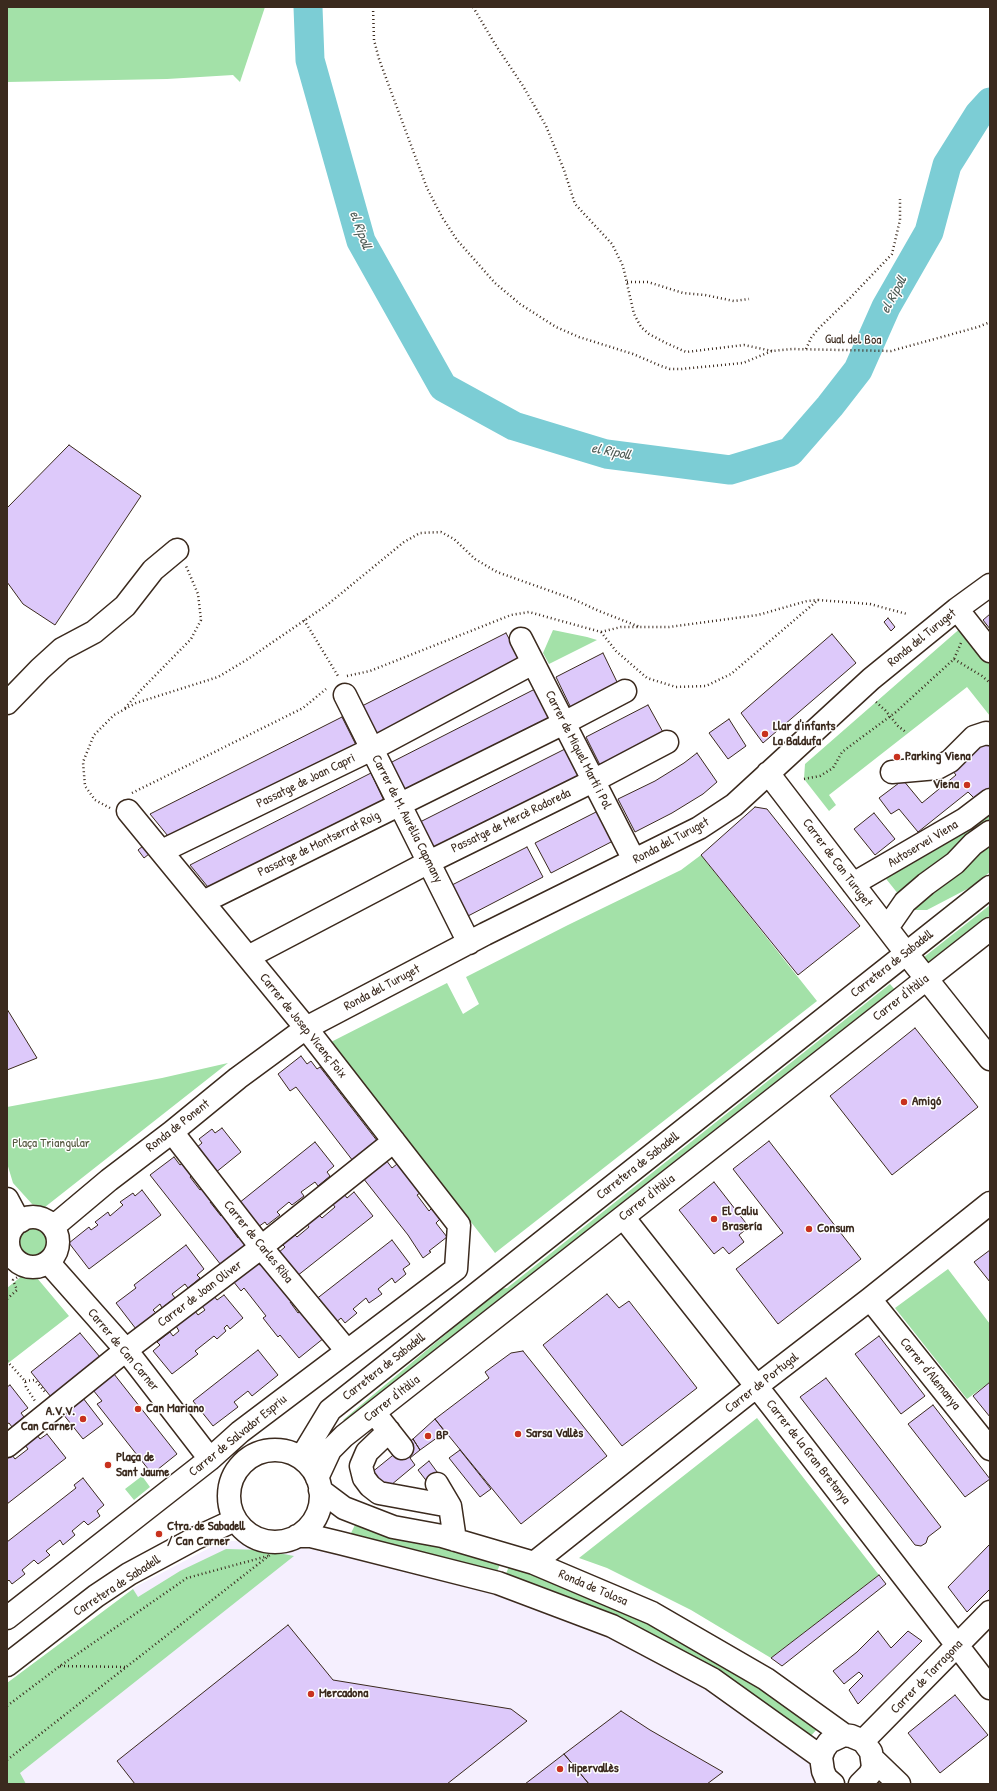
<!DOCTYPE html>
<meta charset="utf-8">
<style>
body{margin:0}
#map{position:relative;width:997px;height:1791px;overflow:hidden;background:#fff;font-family:"Patrick Hand",sans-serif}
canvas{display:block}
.frame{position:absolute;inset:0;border:8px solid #3b2a1e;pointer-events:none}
</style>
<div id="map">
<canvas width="997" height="1791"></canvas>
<div class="frame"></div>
</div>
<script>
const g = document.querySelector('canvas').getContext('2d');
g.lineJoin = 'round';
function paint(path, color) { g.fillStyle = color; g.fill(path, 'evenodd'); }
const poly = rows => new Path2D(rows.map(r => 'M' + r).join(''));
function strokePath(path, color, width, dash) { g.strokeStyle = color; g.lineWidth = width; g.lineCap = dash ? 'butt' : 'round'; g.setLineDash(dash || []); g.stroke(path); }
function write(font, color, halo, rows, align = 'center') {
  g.font = font + ' "Patrick Hand",sans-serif'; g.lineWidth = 3; g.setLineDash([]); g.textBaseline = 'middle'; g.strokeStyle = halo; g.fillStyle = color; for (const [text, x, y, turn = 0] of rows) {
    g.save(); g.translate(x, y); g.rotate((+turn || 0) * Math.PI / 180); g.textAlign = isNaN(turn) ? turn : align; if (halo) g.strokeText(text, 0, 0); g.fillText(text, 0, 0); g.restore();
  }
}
paint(poly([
 [228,1541,245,1541,351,1554,481,1586,625,1642,704,1686,797,1749,839,1784,7,1784,7,1688,135,1587,215,1545]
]), '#f5effe');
paint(poly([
 [7,7,265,7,240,82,233,75,167,79,7,82],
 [963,626,990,662,990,716,967,687,829,795,836,805,829,811,804,779,805,764],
 [553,630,587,637,597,640,549,664,543,653],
 [990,807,990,872,971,887,927,910,911,910,883,875],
 [701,855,817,1001,495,1253,331,1042,447,983,463,1014,479,1004,466,977,568,925,681,870],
 [990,905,990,915,925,967,919,961],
 [890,984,896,991,347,1422,343,1420,500,1289,507,1288],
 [228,1063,45,1207,32,1204,13,1183,7,1163,7,1107,162,1078],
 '19 1242a15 15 0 1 1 30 0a15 15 0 1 1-30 0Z',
 [948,1269,990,1324,990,1382,967,1399,895,1308],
 [23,1275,37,1278,69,1316,7,1364,7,1288],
 [757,1418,879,1575,771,1658,691,1610,607,1568,579,1558],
 [142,1476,150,1487,134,1500,125,1489],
 [355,1525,431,1543,501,1562,496,1574,352,1537,351,1533],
 [226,1549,263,1550,294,1556,20,1773,26,1784,7,1784,7,1683,133,1589,138,1597,180,1571],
 [510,1564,638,1617,745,1675,818,1728,809,1738,635,1628,554,1592,505,1576]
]), '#a3e1a8');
strokePath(poly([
 [308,7,310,60,361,241,443,387,514,426,606,454,730,470,790,452,830,406,858,370,886,307,929,232,947,165,979,114,990,102]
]), '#7ccdd5', 29);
const building = poly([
 [69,445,141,496,55,625,23,604,7,582,7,508,69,445],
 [990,614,990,629,983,620,990,614],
 [888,618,895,627,891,631,884,622,888,618],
 [506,633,522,663,377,736,362,706,506,633],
 [832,634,856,663,763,743,741,713,832,634],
 [603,653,618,684,571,708,556,677,603,653],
 [535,689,551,720,406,793,390,763,535,689],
 [648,705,664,734,601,767,586,737,648,705],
 [342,717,357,747,172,841,150,814,342,717],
 [729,719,746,746,728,759,709,733,729,719],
 [977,743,990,745,990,790,976,800,968,792,918,832,899,809,891,814,879,798,903,780,922,803,956,775,952,770,975,752,977,743],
 [565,749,581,779,436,853,420,822,565,749],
 [697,753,717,782,703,794,672,813,635,832,618,799,655,781,684,763,697,753],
 [371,773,386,805,212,892,190,865,371,773],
 [755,807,767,809,860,926,798,975,701,855,755,807],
 [598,811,613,841,551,873,535,843,598,811],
 [874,813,895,839,875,855,854,829,874,813],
 [143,846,149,854,144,858,138,850,143,846],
 [527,847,543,877,468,916,452,885,527,847],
 [7,1009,37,1058,7,1070,7,1009],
 [915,1028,978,1107,892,1175,830,1096,915,1028],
 [301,1056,307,1064,311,1061,317,1069,320,1067,378,1142,353,1161,296,1087,290,1091,278,1074,301,1056],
 [222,1128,241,1152,215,1173,196,1148,202,1143,199,1139,212,1129,215,1133,222,1128],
 [769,1141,861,1259,778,1324,736,1269,783,1233,733,1169,769,1141],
 [315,1142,334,1166,327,1172,330,1176,318,1186,315,1182,301,1192,304,1196,292,1205,289,1202,277,1212,280,1215,267,1225,265,1222,258,1227,239,1203,315,1142],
 [174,1157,180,1165,184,1162,193,1174,190,1177,200,1190,204,1187,213,1199,210,1202,221,1216,224,1213,233,1225,230,1227,238,1238,241,1235,248,1244,221,1265,150,1175,174,1157],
 [386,1160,392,1168,397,1164,420,1193,417,1195,429,1211,432,1208,440,1219,436,1223,447,1237,429,1251,431,1252,423,1258,408,1235,363,1178,386,1160],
 [714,1182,749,1227,739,1235,744,1242,729,1254,723,1247,714,1254,679,1210,714,1182],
 [142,1190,161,1215,89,1269,69,1243,89,1227,91,1230,98,1225,95,1222,108,1212,110,1216,123,1205,120,1202,133,1193,135,1196,142,1190],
 [354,1192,373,1216,297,1276,278,1253,285,1247,281,1243,293,1233,297,1237,309,1227,306,1223,318,1214,322,1218,335,1207,332,1203,344,1194,347,1198,354,1192],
 [392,1240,410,1264,403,1269,406,1274,395,1283,392,1278,378,1289,382,1294,369,1303,366,1298,353,1309,357,1313,345,1323,341,1318,334,1324,315,1300,392,1240],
 [186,1245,204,1269,197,1275,200,1278,188,1288,185,1284,172,1294,175,1298,162,1308,160,1304,153,1310,156,1313,136,1329,116,1303,136,1288,134,1285,186,1245],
 [990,1250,990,1282,974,1262,990,1250],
 [257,1262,259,1265,264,1262,293,1300,290,1302,298,1313,302,1310,324,1338,299,1358,280,1335,278,1337,263,1318,266,1316,244,1288,241,1291,233,1281,257,1262],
 [607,1294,619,1308,629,1301,697,1388,622,1446,543,1345,607,1294],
 [224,1295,243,1318,230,1329,227,1325,224,1328,226,1331,217,1339,214,1336,195,1351,198,1354,172,1374,153,1351,160,1345,157,1342,170,1332,173,1336,179,1331,176,1326,195,1311,198,1315,205,1310,202,1306,214,1296,217,1300,224,1295],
 [80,1333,100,1357,51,1397,31,1372,80,1333],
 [879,1336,925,1396,901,1414,855,1354,879,1336],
 [258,1350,278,1375,252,1396,248,1391,234,1402,238,1407,213,1426,193,1401,258,1350],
 [523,1351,607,1456,521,1524,435,1419,489,1378,485,1372,511,1353,523,1351],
 [114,1374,177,1454,152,1474,97,1404,102,1401,93,1390,114,1374],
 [826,1378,941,1527,928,1537,926,1543,921,1546,915,1545,800,1397,826,1378],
 [990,1382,990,1417,973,1396,990,1382],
 [10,1385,28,1408,21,1413,24,1417,12,1427,9,1423,7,1424,7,1387,10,1385],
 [83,1398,103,1424,83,1439,63,1414,83,1398],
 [933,1405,990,1479,965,1497,908,1424,933,1405],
 [435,1419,445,1432,420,1450,413,1439,435,1419],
 [47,1434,66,1458,7,1504,7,1459,12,1455,15,1459,28,1449,25,1445,37,1435,40,1439,47,1434],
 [413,1439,420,1450,410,1458,415,1465,385,1490,371,1473,413,1439],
 [460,1450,491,1489,480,1497,449,1458,460,1450],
 [429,1461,443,1480,432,1488,418,1470,429,1461],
 [83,1478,104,1505,97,1511,100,1516,88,1525,84,1521,72,1531,75,1535,63,1545,60,1540,46,1551,50,1555,38,1564,34,1560,22,1570,25,1574,12,1584,9,1580,7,1582,7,1542,76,1488,74,1485,83,1478],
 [990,1544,990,1589,967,1612,948,1587,990,1544],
 [879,1575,886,1584,782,1666,771,1658,879,1575],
 [288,1625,333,1680,511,1709,527,1721,447,1784,135,1784,117,1761,288,1625],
 [878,1631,891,1648,908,1631,922,1641,858,1704,849,1690,863,1676,859,1672,844,1684,833,1671,857,1652,878,1631],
 [955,1695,988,1735,940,1773,908,1733,955,1695],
 [621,1711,650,1730,723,1772,707,1784,589,1784,564,1754,621,1711],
 [564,1754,589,1784,525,1784,564,1754]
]);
paint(building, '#ddc9fa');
strokePath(building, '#3b2a1e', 1);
const minor = poly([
 [957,609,990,651],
 [521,639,634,860],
 [345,695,469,943],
 [7,703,40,669,62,649,94,632,125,606,153,570,177,550],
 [892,772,937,768,950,761,974,737,986,733,990,734],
 [768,773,906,953,990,1059],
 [162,851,372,749,533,663],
 [853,884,965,819,990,800],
 [203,902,564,723,625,691],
 [887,928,905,902,926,884,955,863,973,844,990,832],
 [248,957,429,862,593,781,667,742],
 [172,1132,261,1247,347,1351],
 [7,1199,15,1214,21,1221],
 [623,1217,772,1406,990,1688],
 '8 1242a25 25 0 1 1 50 0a25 25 0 1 1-50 0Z',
 [53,1227,109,1180,172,1132,238,1078,306,1028,485,934,699,828,734,805,871,679,957,609,990,585],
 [48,1262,126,1350,210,1459],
 [870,1299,990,1449],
 [380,1420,402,1448],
 [389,1431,367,1452,361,1466,364,1478,370,1486,379,1493,450,1506],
 [7,1446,126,1350,255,1252,394,1141],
 '229 1496a46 46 0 1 1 92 0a46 46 0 1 1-92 0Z',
 [301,1458,330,1410,990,887],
 [317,1478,330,1450,344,1436,990,929],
 [437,1484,450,1506,455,1540],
 [320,1490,344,1508,393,1527,442,1536,534,1563,652,1613,766,1679,844,1735],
 [297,1536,311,1536,340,1543,498,1583,612,1626,712,1679,821,1757],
 [534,1563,757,1386,870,1299,990,1203],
 [7,1618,210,1459,240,1432,456,1269,459,1225,306,1028,128,811],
 [7,1665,96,1596,129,1574,194,1539,235,1520],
 [863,1741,990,1612],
 [873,1759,899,1784],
 [833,1784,826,1778,823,1771,821,1757,824,1749,829,1742,844,1735,851,1736,863,1741,871,1752,873,1767,870,1774,860,1784]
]);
strokePath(minor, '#3b2a1e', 25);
strokePath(poly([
 [373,7,374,40,379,59,427,188,442,217,457,240,495,283,520,304,556,327,579,337,633,354,661,366,670,369,681,369,743,363,772,351,792,349,891,351,978,327,990,322],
 [473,7,495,44,523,86,546,126,564,170,575,204,612,244,623,266,634,314,641,327,649,334,666,343,686,352,744,345,772,351],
 [627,282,648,282,683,293,705,295,734,301,749,299],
 [806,349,811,338,819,328,850,298,892,254,900,220,900,199],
 [304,620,338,676],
 [601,632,621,627,669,627,758,615,807,601,818,600],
 [954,659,982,676,990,683],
 [347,676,370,671,511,615,529,612,601,632,616,651,647,678,676,687,706,686,731,674,818,600,870,604,907,614],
 [876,702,885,710,898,726,907,733],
 [125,708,141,690,191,639,201,620,198,594,186,566],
 [804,779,820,776,833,768,842,752,896,712,954,659,961,643],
 [132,793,303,708,326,689],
 [110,808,95,800,85,786,83,762,94,735,114,715,136,703,218,677,248,659,327,605,404,542,420,533,441,532,454,539,475,559,497,572,573,599,599,611,640,627],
 [7,1299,17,1290,13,1280,21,1275],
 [7,1361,25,1381,26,1387,35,1401],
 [25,1381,35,1380,45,1392],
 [60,1666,127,1667],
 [7,1706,60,1666,187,1578,268,1556],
 [7,1760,275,1551,284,1548]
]), '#3b2a1e', 2.5, [1, 3]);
strokePath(minor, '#fff', 22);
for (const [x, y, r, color] of [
 [765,734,4,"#c8321e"],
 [897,757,4,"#c8321e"],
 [967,785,4,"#c8321e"],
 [904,1102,4,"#c8321e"],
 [714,1219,4,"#c8321e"],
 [809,1229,4,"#c8321e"],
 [138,1409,4,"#c8321e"],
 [83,1419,4,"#c8321e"],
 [518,1434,4,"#c8321e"],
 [428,1436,4,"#c8321e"],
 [108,1465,4,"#c8321e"],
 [159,1534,4,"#c8321e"],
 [311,1694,4,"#c8321e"],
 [560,1769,4,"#c8321e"]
]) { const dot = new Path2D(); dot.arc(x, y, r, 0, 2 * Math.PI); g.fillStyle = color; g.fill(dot); strokePath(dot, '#fff', 1.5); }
write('13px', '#3b2a1e', '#fff', [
 ["Gual del Boa",853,340,1],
 ["Ronda del Turuget",922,638,-39],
 ["Carrer de Miquel Martí i Pol",578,750,63],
 ["Passatge de Joan Capri",306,781,-26],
 ["Carrer de M. Aurèlia Capmany",407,819,63],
 ["Passatge de Mercè Rodoreda",511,821,-26],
 ["Ronda del Turuget",671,841,-28],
 ["Passatge de Montserrat Roig",319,844,-26],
 ["Autoservei Viena",923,844,-31],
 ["Carrer de Can Turuget",837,863,53],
 ["Carretera de Sabadell",892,964,-38],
 ["Ronda del Turuget",382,988,-28],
 ["Carrer d'Itàlia",901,998,-38],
 ["Carrer de Josep Vicenç Foix",303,1026,51],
 ["Ronda de Ponent",178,1126,-38],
 ["Carretera de Sabadell",638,1166,-38],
 ["Carrer d'Itàlia",647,1198,-38],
 ["Carrer de Carles Riba",258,1242,51],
 ["Carrer de Joan Oliver",200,1294,-37],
 ["Carrer de Can Carner",123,1350,50],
 ["Carretera de Sabadell",384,1367,-38],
 ["Carrer d'Alemanya",930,1374,51],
 ["Carrer de Portugal",762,1383,-38],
 ["Carrer d'Itàlia",392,1399,-38],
 ["Carrer de Salvador Espriu",238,1436,-39],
 ["Carrer de la Gran Bretanya",808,1452,52],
 ["Carretera de Sabadell",117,1586,-33],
 ["Ronda de Tolosa",593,1588,23],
 ["Carrer de Tarragona",927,1677,-46]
]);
write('bold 13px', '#3b2a1e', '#fff', [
 ["Llar d'infants",773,727],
 ["La Baldufa",773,742],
 ["Parking Viena",905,757],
 ["Viena",959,785,"right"],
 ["Amigó",912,1102],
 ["El Caliu",722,1212],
 ["Brasería",722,1227],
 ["Consum",817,1229],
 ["Can Mariano",146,1409],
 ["A.V.V.",75,1412,"right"],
 ["Can Carner",75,1427,"right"],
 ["Sarsa Vallès",526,1434],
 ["BP",436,1436],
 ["Plaça de",116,1458],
 ["Sant Jaume",116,1473],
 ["Ctra. de Sabadell",167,1527],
 ["/ Can Carner",167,1542],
 ["Mercadona",319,1694],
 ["Hipervallès",568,1769]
], 'left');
write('13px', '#555840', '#fff', [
 ["Plaça Triangular",51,1144]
]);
write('italic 14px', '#4e5b55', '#fff', [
 ["el Ripoll",360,230,70],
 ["el Ripoll",894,295,-62],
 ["el Ripoll",611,452,11]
]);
</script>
